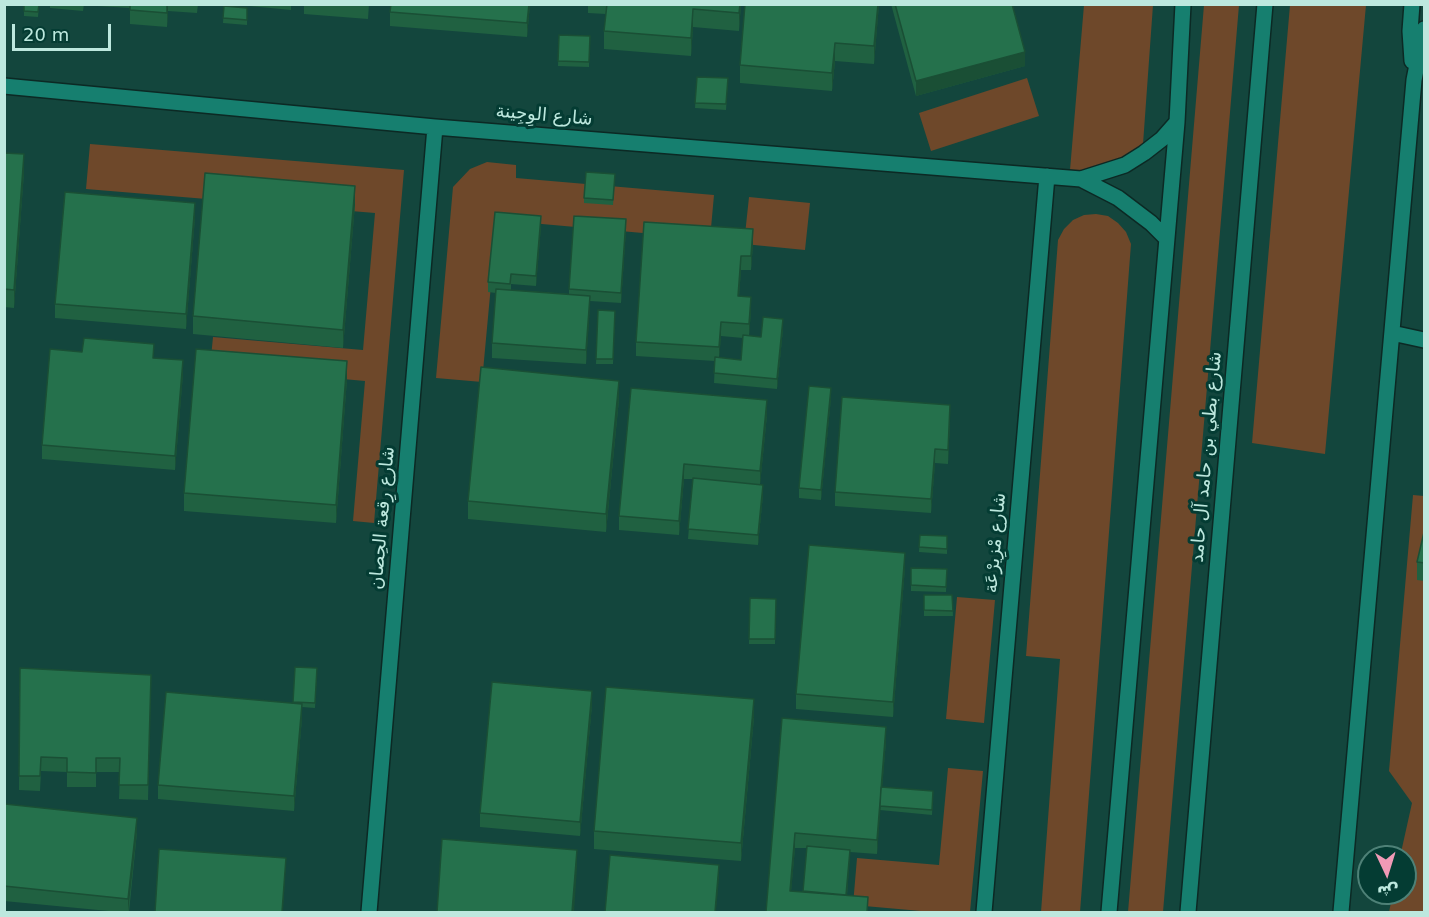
<!DOCTYPE html>
<meta charset="utf-8">
<style>
body{margin:0}
#map{position:relative;width:1429px;height:917px;overflow:hidden;background:#13463d;font-family:"DejaVu Sans",Vazirmatn,sans-serif}
canvas{display:block}
.frame{position:absolute;inset:0;border:6px solid #bde8de;pointer-events:none}
.north{position:absolute;left:1357px;top:845px;width:60px;height:60px;box-sizing:border-box;background:#043c33;border:2px solid #4e8177;border-radius:50%;rotate:176deg;font-size:16px;font-weight:700;line-height:24px;text-align:center;color:#bde8de}
.north::after{content:'';display:block;margin:auto;width:21px;height:27px;background:#f09ab6;clip-path:polygon(50% 0,100% 100%,50% 72%,0 100%)}
.scale{position:absolute;left:12px;top:24px;width:99px;height:27px;box-sizing:border-box;border:3px solid #bde8de;border-top:0;padding-left:8px;font-size:18px;line-height:21px;white-space:nowrap;color:#bde8de;-webkit-text-stroke:4px #043c33;paint-order:stroke}
</style>
<div id="map">
<canvas width="1429" height="917"></canvas>
<div class="frame"></div>
<div class="north">ش</div>
<div class="scale">20 m</div>
</div>
<script>
const g = document.querySelector('canvas').getContext('2d');
g.lineJoin = 'round';
function paint(path, color) { g.fillStyle = color; g.fill(path, 'evenodd'); }
const poly = rows => new Path2D(rows.map(r => 'M' + r).join(''));
function strokePath(path, color, width, dash) { g.strokeStyle = color; g.lineWidth = width; g.lineCap = dash ? 'butt' : 'round'; g.setLineDash(dash || []); g.stroke(path); }
function write(font, color, halo, rows, align = 'center') {
  g.font = font + ' "DejaVu Sans",Vazirmatn,sans-serif'; g.lineWidth = 6; g.setLineDash([]); g.textBaseline = 'middle'; g.strokeStyle = halo; g.fillStyle = color; for (const [text, x, y, turn = 0] of rows) {
    g.save(); g.translate(x, y); g.rotate((+turn || 0) * Math.PI / 180); g.textAlign = isNaN(turn) ? turn : align; if (halo) g.strokeText(text, 0, 0); g.fillText(text, 0, 0); g.restore();
  }
}
paint(poly([
 [1084,5,1153,5,1142,158,1107,173,1070,170],
 [1204,5,1239,5,1163,912,1128,912],
 [1290,5,1366,5,1325,454,1252,443],
 [1027,78,1039,116,931,151,919,113],
 [90,144,404,170,374,523,353,521,365,381,210,367,213,337,363,350,375,213,86,189],
 [487,162,516,165,516,178,714,195,710,239,497,220,482,382,436,378,453,187,470,169],
 [749,197,810,203,805,250,744,244],
 [1096,214,1108,216,1118,223,1126,232,1131,244,1080,912,1041,912,1060,659,1026,656,1058,240,1064,229,1073,220,1084,215],
 [1413,495,1424,496,1424,912,1389,912,1393,893,1405,893,1405,857,1400,857,1412,803,1389,771],
 [957,597,995,600,984,723,946,719],
 [948,768,983,771,970,912,932,912,853,905,857,858,939,865]
]), '#6e482a');
const minor = poly([
 [1412,4,1410,31,1412,61],
 [4,86,435,127,1081,179,1118,198,1151,223,1166,238],
 [1081,179,1125,165,1144,153,1162,139,1177,122],
 [1392,333,1424,340],
 [369,912,435,127],
 [984,912,1047,176],
 [1109,912,1177,122,1183,4],
 [1188,912,1265,4],
 [1341,912,1414,80,1424,29]
]);
strokePath(minor, '#0c2924', 18);
strokePath(minor, '#167f6f', 15);
paint(poly([
 [24,4,39,4,38,17,24,16],
 [50,4,84,4,83,11,50,8],
 [97,4,198,4,197,13,168,11,167,27,130,24,130,8,97,6],
 [229,4,291,4,291,10],
 [304,4,369,4,368,19,304,14],
 [530,4,527,37,390,26,390,12],
 [588,4,741,4,739,31,693,27,691,56,604,49,604,31,606,14,588,13],
 [745,4,879,4,874,64,835,61,832,91,740,83,740,65],
 [891,4,1012,4,1025,66,916,96],
 [224,6,247,8,247,25,223,23],
 [559,35,590,36,589,67,558,66],
 [697,77,728,78,726,110,695,108],
 [4,153,24,172,14,308,4,307],
 [615,174,613,205,584,203,584,198],
 [355,204,343,348,193,334,193,316],
 [195,217,186,329,55,318,55,304],
 [541,226,536,286,511,284,511,290,569,294,569,289,626,229,621,303,590,301,586,364,492,358,492,343,496,293,488,292,488,282],
 [753,244,751,270,741,270,739,296,751,311,749,336,761,337,783,329,777,389,714,383,715,361,636,356,636,342],
 [721,336,743,338,741,360,719,357],
 [598,310,615,311,613,364,596,364],
 [82,352,154,358,183,374,175,470,42,459,42,445],
 [347,379,336,523,184,511,184,493],
 [631,388,767,415,760,484,763,495,758,545,688,539,693,479,684,479,679,535,619,530,619,516],
 [831,398,821,500,799,498,799,488],
 [619,399,606,532,468,519,468,501],
 [950,419,948,464,935,463,931,513,835,506,835,492],
 [1425,528,1425,581,1417,580,1417,562],
 [920,535,947,536,947,554,919,552],
 [905,567,893,717,796,709,796,694],
 [911,568,947,569,946,592,911,591],
 [924,595,952,595,953,616,924,616],
 [750,598,776,599,775,644,749,644],
 [295,667,317,668,315,708,302,707,302,718,294,811,158,799,158,785,293,703],
 [20,668,151,675,148,800,119,799,120,772,96,772,96,787,67,787,67,772,41,771,40,791,19,790],
 [592,705,580,836,480,827,480,813],
 [754,717,741,861,594,849,594,831],
 [782,718,886,741,882,787,933,791,932,815,880,810,877,854,850,852,847,896,868,897,868,912,766,912],
 [795,848,807,848,803,892,791,891],
 [4,808,137,832,129,912,119,912,4,901]
]), '#206141');
paint(poly([
 [167,4,168,11,167,27],
 [529,4,530,4,527,37,527,23],
 [740,4,741,4,739,31,739,13],
 [878,4,879,4,874,64,874,46],
 [693,9,693,27,691,56,691,38],
 [835,43,835,61,832,91,832,73],
 [1025,52,1025,66,916,96,916,81],
 [24,154,24,172,14,308,14,290],
 [355,186,355,204,343,348,343,330],
 [195,203,195,217,186,329,186,314],
 [541,216,541,226,536,286,536,276],
 [626,219,626,229,621,303,621,293],
 [753,229,753,244,751,270,751,256],
 [741,256,741,270,738,311,738,296],
 [590,296,590,310,586,364,586,350],
 [751,297,751,311,749,338,749,324],
 [783,319,783,329,777,389,777,379],
 [721,322,721,336,719,361,719,347],
 [183,360,183,374,175,470,175,456],
 [347,361,347,379,336,523,336,505],
 [619,381,619,399,606,532,606,514],
 [831,388,831,398,821,500,821,490],
 [767,400,767,415,760,486,760,471],
 [950,405,950,419,948,464,948,450],
 [935,449,935,463,931,513,931,499],
 [684,464,684,479,679,535,679,521],
 [763,485,763,495,758,545,758,535],
 [905,553,905,567,893,717,893,702],
 [592,691,592,705,580,836,580,822],
 [754,699,754,717,741,861,741,843],
 [302,704,302,718,294,811,294,796],
 [886,727,886,741,877,854,877,840],
 [137,818,137,832,128,912,128,899],
 [795,833,795,848,790,905,790,891],
 [577,850,577,868,574,912,572,912],
 [850,850,850,860,846,905,846,895],
 [286,858,283,912,282,912],
 [719,865,719,879,716,912,715,912]
]), '#1a4f35');
const building = poly([
 [24,4,39,4,38,12,24,11,24,4],
 [130,4,167,4,167,13,130,10,130,4],
 [391,4,529,4,527,23,390,12,391,4],
 [607,4,740,4,739,13,693,9,691,38,604,31,607,4],
 [745,4,878,4,874,46,835,43,832,73,740,65,745,4],
 [895,4,1012,4,1025,52,916,81,895,4],
 [224,6,247,8,247,20,223,18,224,6],
 [559,35,590,36,589,62,558,61,559,35],
 [697,77,728,78,726,104,695,103,697,77],
 [4,153,24,154,14,290,4,289,4,153],
 [586,172,615,174,613,200,584,198,586,172],
 [205,173,355,186,343,330,193,316,205,173],
 [65,192,195,203,186,314,55,304,65,192],
 [495,212,541,216,536,276,511,274,510,284,488,282,495,212],
 [574,216,626,219,621,293,569,289,574,216],
 [644,222,753,229,751,256,741,256,738,296,751,297,749,324,721,322,719,347,636,342,644,222],
 [496,289,590,296,586,350,492,343,496,289],
 [598,310,615,311,613,359,596,359,598,310],
 [763,317,783,319,777,379,714,373,715,357,741,360,743,335,761,337,763,317],
 [84,338,154,344,153,358,183,360,175,456,42,445,50,349,82,352,84,338],
 [196,349,347,361,336,505,184,493,196,349],
 [481,367,619,381,606,514,468,501,481,367],
 [809,386,831,388,821,490,799,488,809,386],
 [631,388,767,400,760,471,684,464,679,521,619,516,631,388],
 [842,397,950,405,948,450,935,449,931,499,835,492,842,397],
 [693,478,763,485,758,535,688,529,693,478],
 [1425,528,1425,563,1417,562,1425,528],
 [920,535,947,536,947,549,919,547,920,535],
 [809,545,905,553,893,702,796,694,809,545],
 [911,568,947,569,946,587,911,585,911,568],
 [924,595,952,595,953,611,924,610,924,595],
 [750,598,776,599,775,639,749,639,750,598],
 [295,667,317,668,315,703,293,702,295,667],
 [20,668,151,675,148,785,119,785,120,758,96,758,96,773,67,772,67,758,41,757,40,776,19,776,20,668],
 [492,682,592,691,580,822,480,813,492,682],
 [606,687,754,699,741,843,594,831,606,687],
 [166,692,302,704,294,796,158,785,166,692],
 [782,718,886,727,877,840,795,833,790,891,868,897,867,912,766,912,782,718],
 [881,787,933,791,932,810,880,806,881,787],
 [5,804,137,818,128,899,4,886,5,804],
 [442,839,577,850,572,912,437,912,442,839],
 [807,846,850,850,846,895,803,891,807,846],
 [159,849,286,858,282,912,155,912,159,849],
 [610,855,719,865,715,912,605,912,610,855]
]);
paint(building, '#25714c');
strokePath(building, '#1a4f35', 1.5);
write('18px', '#bde8de', '#043c33', [
 ["شارع الوِجِينة",544,116,5],
 ["شارع بطي بن حامد آل حامد",1207,457,-85],
 ["شارع رِقعة الحِصان",383,518,-85],
 ["شارع مْزِيرْعَة",996,543,-85]
]);
</script>
